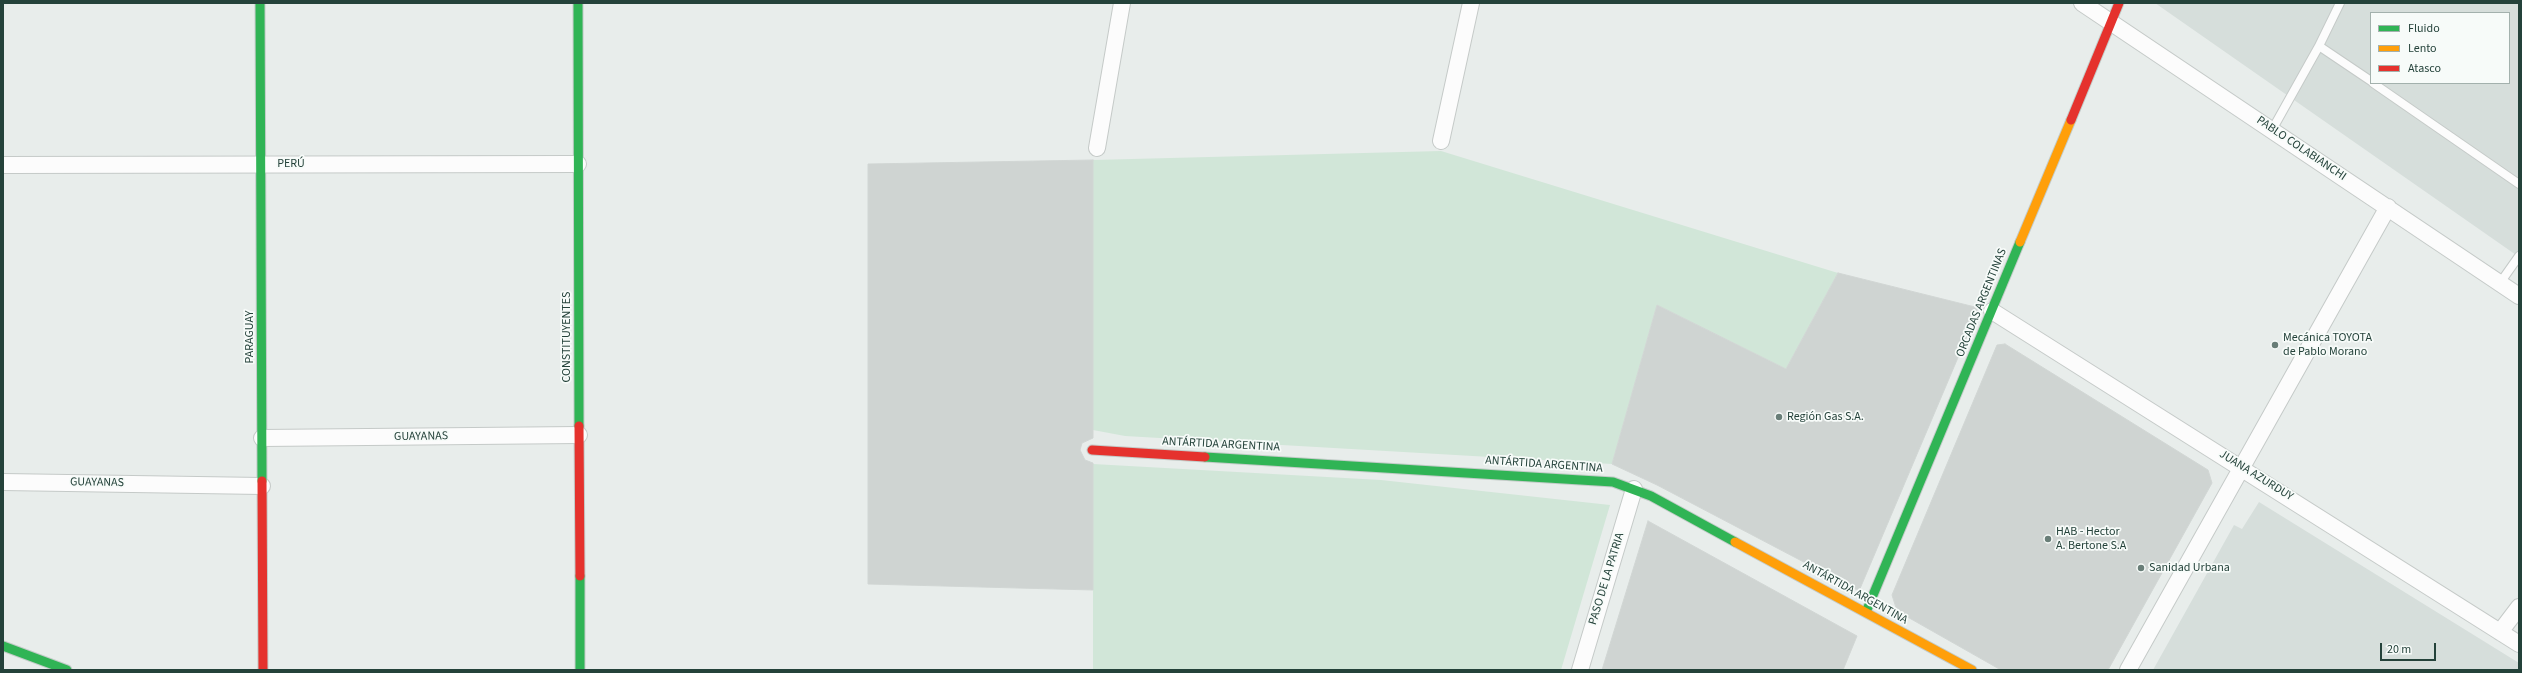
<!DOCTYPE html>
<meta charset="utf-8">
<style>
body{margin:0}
#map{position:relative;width:2522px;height:673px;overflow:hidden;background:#e8edeb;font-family:"Source Sans 3",sans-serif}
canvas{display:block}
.frame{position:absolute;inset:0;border:4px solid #24423a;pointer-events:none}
.legend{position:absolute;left:2370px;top:12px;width:140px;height:72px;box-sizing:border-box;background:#f7fbf9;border:1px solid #a3b1ad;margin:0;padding:5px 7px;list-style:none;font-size:12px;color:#24423a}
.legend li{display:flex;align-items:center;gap:8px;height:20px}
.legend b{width:20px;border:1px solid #a3b1ad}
.scale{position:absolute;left:2380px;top:643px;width:56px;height:18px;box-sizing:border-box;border:2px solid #24423a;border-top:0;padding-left:5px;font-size:12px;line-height:14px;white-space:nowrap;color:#24423a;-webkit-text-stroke:3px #f7fbf9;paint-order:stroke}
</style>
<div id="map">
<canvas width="2522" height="673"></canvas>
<div class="frame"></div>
<ul class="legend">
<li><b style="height:5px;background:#30b455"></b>Fluido</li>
<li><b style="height:5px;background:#ff9f0a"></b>Lento</li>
<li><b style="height:5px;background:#e5322d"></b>Atasco</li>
</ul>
<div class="scale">20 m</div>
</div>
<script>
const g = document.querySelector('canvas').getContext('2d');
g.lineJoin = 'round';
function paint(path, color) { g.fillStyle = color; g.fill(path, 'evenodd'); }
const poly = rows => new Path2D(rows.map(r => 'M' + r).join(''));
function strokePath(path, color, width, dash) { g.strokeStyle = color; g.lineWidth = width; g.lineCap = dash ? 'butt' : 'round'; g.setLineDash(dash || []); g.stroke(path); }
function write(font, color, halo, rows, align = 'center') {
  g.font = font + ' "Source Sans 3",sans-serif'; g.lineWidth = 3.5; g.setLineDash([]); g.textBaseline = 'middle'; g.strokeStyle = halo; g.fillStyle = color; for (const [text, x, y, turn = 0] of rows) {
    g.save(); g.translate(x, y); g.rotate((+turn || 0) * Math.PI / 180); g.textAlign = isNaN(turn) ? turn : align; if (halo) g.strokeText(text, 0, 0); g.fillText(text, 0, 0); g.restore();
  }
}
paint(poly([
 [2155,3,2519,3,2519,257],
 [2371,13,2509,13,2509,83,2371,83],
 [2259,502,2519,663,2519,670,2153,670,2234,525,2242,529]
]), '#d6dedb');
paint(poly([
 [1441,151,1838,273,1786,369,1657,305,1612,464,1125,436,1093,430,1093,160],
 [1093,464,1381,480,1610,505,1561,670,1093,670]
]), '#d1e6d8');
const building = poly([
 [1093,160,1093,438,1082,443,1080,450,1085,460,1093,463,1093,590,868,584,868,164,1093,160],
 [1838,273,1979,308,1859,591,1657,485,1612,464,1657,305,1786,369,1838,273],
 [2005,344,2208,470,2212,483,2108,670,2001,670,1897,611,1892,595,1997,345,2005,344],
 [1648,521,1857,636,1843,670,1602,670,1648,521]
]);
paint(building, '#cfd4d2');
strokePath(building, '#d1d6d4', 1);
const lane = poly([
 [2319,46,2340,3],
 [2373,83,2519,184],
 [2272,130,2319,46,2371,81],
 [2500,283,2519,256]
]);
const street = poly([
 [2082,3,2519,296],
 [1441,141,1471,3],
 [1097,148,1122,3],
 [3,165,578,164],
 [1992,311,2519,644],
 [262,438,579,435],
 [3,482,262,486],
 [2500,632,2519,607],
 [1580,670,1634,489],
 [2128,670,2388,207]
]);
const fast = poly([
 [260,3,262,481],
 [578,3,579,426],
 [1205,457,1613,482,1651,496,1735,542],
 [580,576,580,670],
 [1866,612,2020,242],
 [3,646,67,670]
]);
const slow = poly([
 [2020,242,2071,120],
 [1735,542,1972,670]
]);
const jam = poly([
 [2071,120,2119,3],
 [579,426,580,576],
 [1092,450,1205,457],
 [262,481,263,670]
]);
strokePath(lane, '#c5cac8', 10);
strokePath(street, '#c5cac8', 18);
strokePath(fast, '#c3cbc8', 11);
strokePath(slow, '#c3cbc8', 11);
strokePath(jam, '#c3cbc8', 11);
strokePath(lane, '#fcfcfc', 8);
strokePath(street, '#fcfcfc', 16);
strokePath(fast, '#30b455', 9);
strokePath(slow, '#ff9f0a', 9);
strokePath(jam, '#e5322d', 9);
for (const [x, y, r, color] of [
 [2275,345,4,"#697e78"],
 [1779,417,4,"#697e78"],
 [2048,539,4,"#697e78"],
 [2141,568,4,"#697e78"]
]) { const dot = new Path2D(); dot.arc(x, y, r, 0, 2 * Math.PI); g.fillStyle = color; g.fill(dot); strokePath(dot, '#f7fbf9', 1.5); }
write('12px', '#24423a', '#f7fbf9', [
 ["PABLO COLABIANCHI",2301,149,34],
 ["PERÚ",291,164],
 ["ORCADAS ARGENTINAS",1982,303,-68],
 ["PARAGUAY",250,337,-90],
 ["CONSTITUYENTES",567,337,-90],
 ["GUAYANAS",421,437,-1],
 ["ANTÁRTIDA ARGENTINA",1221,445,3],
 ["ANTÁRTIDA ARGENTINA",1544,465,4],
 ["JUANA AZURDUY",2256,476,32],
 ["GUAYANAS",97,483,1],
 ["PASO DE LA PATRIA",1607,579,-73],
 ["ANTÁRTIDA ARGENTINA",1855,593,29]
]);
write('12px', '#24423a', '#f7fbf9', [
 ["Mecánica TOYOTA",2283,338],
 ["de Pablo Morano",2283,352],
 ["Región Gas S.A.",1787,417],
 ["HAB - Hector",2056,532],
 ["A. Bertone S.A",2056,546],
 ["Sanidad Urbana",2149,568]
], 'left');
</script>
